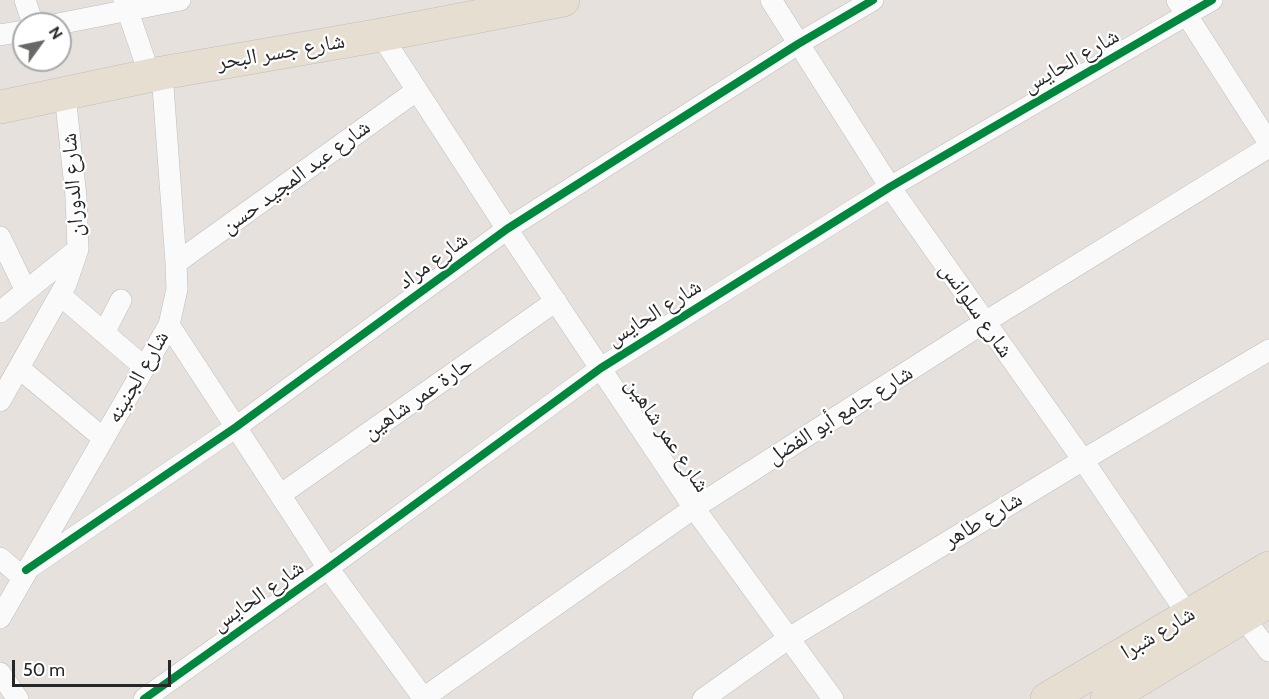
<!DOCTYPE html>
<meta charset="utf-8">
<style>
body{margin:0}
#map{position:relative;width:1269px;height:699px;overflow:hidden;background:#e6e1dc;font-family:Cabin,sans-serif}
canvas{display:block}
.north{position:absolute;left:12px;top:12px;width:60px;height:60px;box-sizing:border-box;background:#fff;border:2px solid #a9a9a9;border-radius:50%;rotate:57deg;font-size:16px;font-weight:700;line-height:24px;text-align:center;color:#272727}
.north::after{content:'';display:block;margin:auto;width:21px;height:27px;background:#6a6866;clip-path:polygon(50% 0,100% 100%,50% 72%,0 100%)}
.scale{position:absolute;left:12px;top:660px;width:159px;height:27px;box-sizing:border-box;border:3px solid #272727;border-top:0;padding-left:8px;font-size:18px;line-height:21px;white-space:nowrap;color:#272727;-webkit-text-stroke:4px #fff;paint-order:stroke}
</style>
<div id="map">
<canvas width="1269" height="699"></canvas>
<div class="north">N</div>
<div class="scale">50 m</div>
</div>
<script>
const g = document.querySelector('canvas').getContext('2d');
g.lineJoin = 'round';
const poly = rows => new Path2D(rows.map(r => 'M' + r).join(''));
function strokePath(path, color, width, dash) { g.strokeStyle = color; g.lineWidth = width; g.lineCap = dash ? 'butt' : 'round'; g.setLineDash(dash || []); g.stroke(path); }
function write(font, color, halo, rows, align = 'center') {
  g.font = font + ' Cabin,"Noto Naskh Arabic",sans-serif'; g.lineWidth = 4.5; g.setLineDash([]); g.textBaseline = 'middle'; g.strokeStyle = halo; g.fillStyle = color; for (const [text, x, y, turn = 0] of rows) {
    g.save(); g.translate(x, y); g.rotate((+turn || 0) * Math.PI / 180); g.textAlign = isNaN(turn) ? turn : align; if (halo) g.strokeText(text, 0, 0); g.fillText(text, 0, 0); g.restore();
  }
}
const street = poly([
 [25,0,33,24],
 [124,0,150,76],
 [771,0,890,187,1083,460,1188,615],
 [1177,0,1269,143],
 [58,24,180,0],
 [0,35,24,31],
 [381,35,507,229,694,508,833,699],
 [0,237,26,291],
 [176,263,416,91],
 [60,295,144,367],
 [0,312,78,249],
 [169,325,328,568,424,699],
 [104,333,121,300],
 [19,368,103,438],
 [0,401,66,284,78,249,76,197,65,94],
 [280,495,556,301],
 [0,558,22,577],
 [26,570,236,427,507,229,798,44,873,0],
 [1242,616,1269,651],
 [0,618,169,325,177,289,176,263,162,73],
 [0,673,18,699],
 [144,699,328,568,601,368,890,187,1212,0],
 [422,699,694,508,985,322,1269,147],
 [703,699,789,638,1083,460,1269,350]
]);
const primary = poly([
 [0,107,162,73,381,35,563,0],
 [1047,699,1269,568],
 [1107,699,1269,601]
]);
strokePath(street, '#bfbebe', 22);
strokePath(primary, '#bfbdbb', 34);
strokePath(street, '#fbfafa', 21);
strokePath(primary, '#e6ded1', 33);
strokePath(poly([
 [26,570,236,427,507,229,798,44,873,0],
 [144,699,328,568,601,368,890,187,1212,0]
]), '#00873e', 8);
write('22px', '#272727', '#fff', [
 ["شارع جسر البحر",281,52,-10],
 ["شارع الحايس",1071,61,-30],
 ["شارع عبد المجيد حسن",296,177,-36],
 ["شارع الدوران",73,185,-94],
 ["شارع مراد",433,261,-36],
 ["شارع سلوانس",976,310,55],
 ["شارع الحايس",654,313,-32],
 ["شارع الجنينه",138,377,-60],
 ["حارة عمر شاهين",418,398,-35],
 ["شارع جامع أبو الفضل",840,415,-32],
 ["شارع عمر شاهين",667,435,56],
 ["شارع طاهر",983,520,-31],
 ["شارع الحايس",258,596,-35],
 ["شارع شبرا",1158,633,-31]
]);
</script>
